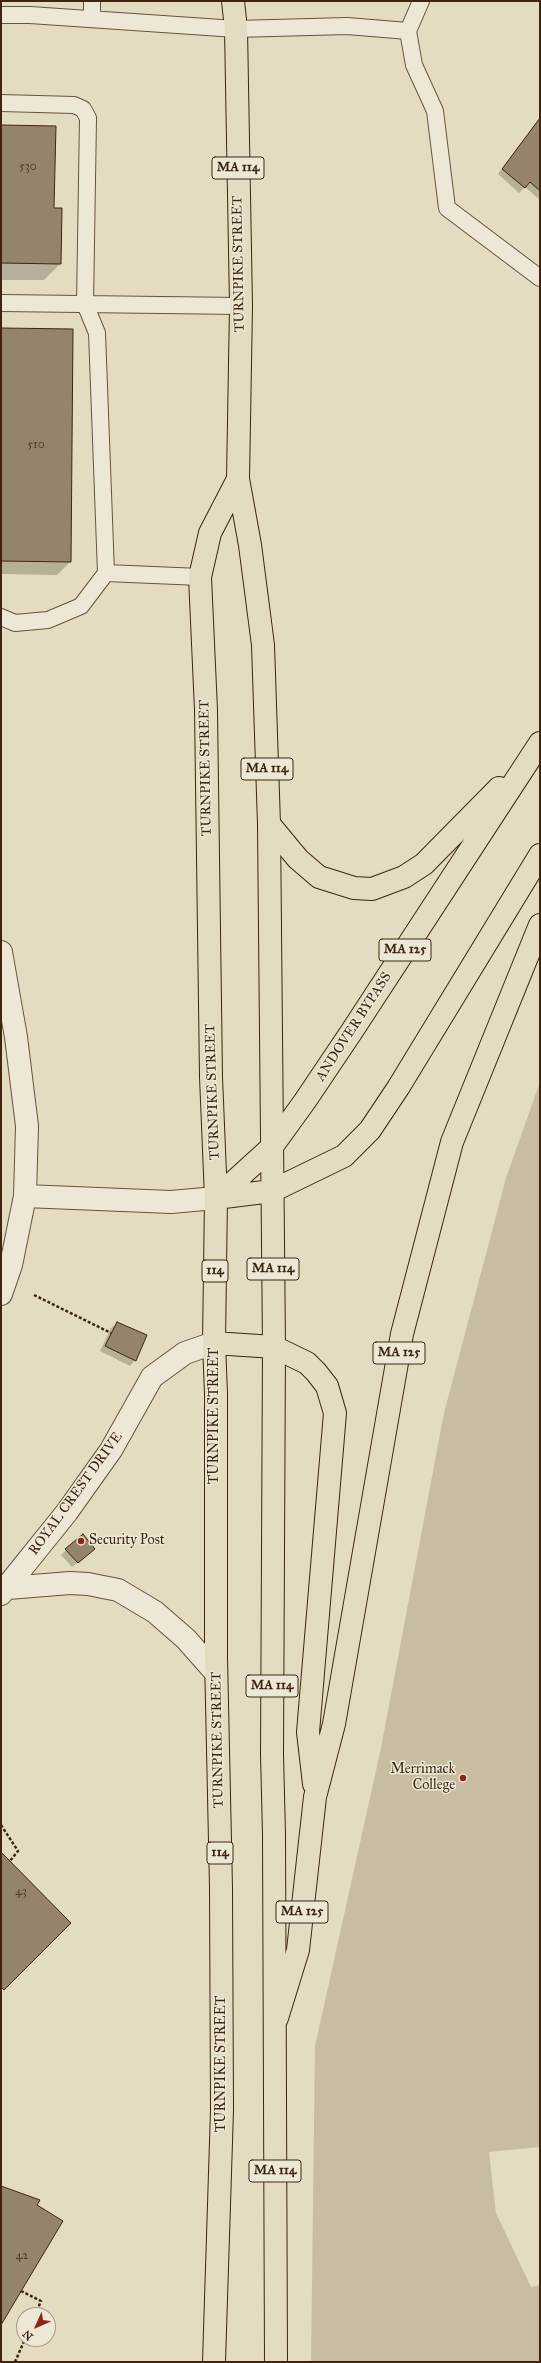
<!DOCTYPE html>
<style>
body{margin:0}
#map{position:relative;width:541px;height:2363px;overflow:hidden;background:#e4dcc0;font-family:"IM FELL Great Primer",serif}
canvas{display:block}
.frame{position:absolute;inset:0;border:2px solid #402410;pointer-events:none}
.north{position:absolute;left:16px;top:2307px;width:40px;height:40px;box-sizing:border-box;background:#ede8d6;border:1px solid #a89a87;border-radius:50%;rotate:225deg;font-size:11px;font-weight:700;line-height:16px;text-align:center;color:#402410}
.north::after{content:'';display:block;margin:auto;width:14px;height:18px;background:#8f2418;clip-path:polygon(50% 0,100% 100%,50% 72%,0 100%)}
</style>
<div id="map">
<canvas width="541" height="2363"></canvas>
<div class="frame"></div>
<div class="north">N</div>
</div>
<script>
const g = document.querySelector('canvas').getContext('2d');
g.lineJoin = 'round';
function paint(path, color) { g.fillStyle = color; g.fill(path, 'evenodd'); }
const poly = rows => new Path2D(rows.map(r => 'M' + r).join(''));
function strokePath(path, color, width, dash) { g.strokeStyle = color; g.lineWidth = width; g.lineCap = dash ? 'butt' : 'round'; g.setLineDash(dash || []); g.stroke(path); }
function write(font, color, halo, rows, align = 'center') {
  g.font = font + ' "IM FELL Great Primer",serif'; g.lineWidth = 3; g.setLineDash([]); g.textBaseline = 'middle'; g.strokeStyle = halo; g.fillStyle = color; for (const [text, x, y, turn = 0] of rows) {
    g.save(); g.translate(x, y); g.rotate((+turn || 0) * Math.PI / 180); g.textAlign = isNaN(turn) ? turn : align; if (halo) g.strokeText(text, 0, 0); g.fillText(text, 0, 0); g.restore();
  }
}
paint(poly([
 [540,1082,540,2147,489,2152,496,2213,531,2287,540,2285,540,2362,311,2362,315,2046,381,1748,444,1413,506,1178]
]), '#c8bda2');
paint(poly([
 [540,117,540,200,525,187,519,193,498,174],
 [1,126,53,209,60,264,44,280,1,280],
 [1,329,70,562,57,575,1,574],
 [117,1323,135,1360,130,1366,100,1351,111,1328],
 [66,1550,88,1554,72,1567,61,1555],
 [1,2186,39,2200,1,2323]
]), '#0003');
const building = poly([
 [540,118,540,191,530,182,525,188,502,169,540,118],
 [1,125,56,126,54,208,62,208,61,264,1,263,1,125],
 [1,328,73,329,71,562,1,561,1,328],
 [117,1322,147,1335,136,1361,105,1346,117,1322],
 [83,1534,95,1549,78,1563,65,1549,83,1534],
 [1,1852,71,1923,4,1990,1,1987,1,1852],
 [1,2186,40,2200,37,2205,63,2221,1,2325,1,2186]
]);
paint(building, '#95846c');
strokePath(building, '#402410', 1);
const lane = poly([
 [421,1,408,31,414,65,435,111,447,208,540,278],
 [1,15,30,15,236,29,347,26,408,31],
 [92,19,92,1],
 [1,103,74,105,83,109,88,118,85,304,97,333,106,573],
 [1,303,241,306],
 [1,617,15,623,48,620,81,606,106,573,200,577]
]);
const street = poly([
 [1,952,16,1037,27,1126,25,1196,11,1265,1,1294],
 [25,1196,171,1202,216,1198],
 [8,1588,70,1583,88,1584,118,1590,155,1612,186,1639,216,1673],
 [1,1594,67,1512,111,1450,152,1377,185,1353,214,1343]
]);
const primary = poly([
 [269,824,298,859,319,877,354,888,372,889,404,877,424,864,499,788],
 [271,1148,305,1101,352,1031,540,743],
 [272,1191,344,1156,370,1130,398,1088,540,855],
 [274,1347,307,1363,316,1372,327,1386,335,1413,308,1732,314,1784],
 [277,2018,298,1950,315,1797,334,1724,402,1334,452,1142,540,925]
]);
const highway = poly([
 [233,1,236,29,241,306,238,479,250,545,263,645,269,824,274,1347,272,1754,274,1835,276,2362],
 [216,1198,271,1148],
 [216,1198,272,1191],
 [214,1343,274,1347],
 [214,2362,222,2110,221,1888,216,1657,216,1394,214,1343,216,1198,211,1077,206,710,200,577,210,533,238,479]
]);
strokePath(lane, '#69523c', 18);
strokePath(street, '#69523c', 24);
strokePath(primary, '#402410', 24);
strokePath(highway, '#402410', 24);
strokePath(poly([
 [34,1295,111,1333],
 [1,1825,18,1851,10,1861],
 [21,2291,41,2301,35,2315],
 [15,2362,25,2339]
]), '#402410', 2.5, [3, 2]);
strokePath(lane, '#ede8d6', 16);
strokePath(street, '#ede8d6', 22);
strokePath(primary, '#e4dcc0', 22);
strokePath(highway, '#e4dcc0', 22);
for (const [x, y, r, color] of [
 [81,1541,4,"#8f2418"],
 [463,1778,4,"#8f2418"]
]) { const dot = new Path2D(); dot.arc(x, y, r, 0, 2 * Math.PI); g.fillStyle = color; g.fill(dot); strokePath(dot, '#ede8d6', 1.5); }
write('12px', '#553c27', null, [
 ["530",28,167],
 ["510",36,445],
 ["43",21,1892],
 ["42",22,2256]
]);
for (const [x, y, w] of [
 [238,168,52],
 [267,769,52],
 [405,950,52],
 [273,1269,52],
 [215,1271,26],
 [399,1353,52],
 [272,1686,52],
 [220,1853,26],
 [302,1912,52],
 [275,2171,52]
]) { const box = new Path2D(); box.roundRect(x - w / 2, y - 11, w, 22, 3); g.fillStyle = '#ede8d6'; g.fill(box); strokePath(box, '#402410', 1); }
write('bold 13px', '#402410', null, [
 ["MA 114",238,168],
 ["MA 114",267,769],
 ["MA 125",405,950],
 ["MA 114",273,1269],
 ["114",215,1271],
 ["MA 125",399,1353],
 ["MA 114",272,1686],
 ["114",220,1853],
 ["MA 125",302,1912],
 ["MA 114",275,2171]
]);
write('14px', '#402410', '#ede8d6', [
 ["TURNPIKE STREET",239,264,-91],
 ["TURNPIKE STREET",206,768,-91],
 ["ANDOVER BYPASS",354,1027,-57],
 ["TURNPIKE STREET",213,1092,-92],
 ["TURNPIKE STREET",215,1416,-90],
 ["ROYAL CREST DRIVE",76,1494,-54],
 ["TURNPIKE STREET",218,1740,-91],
 ["TURNPIKE STREET",222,2064,-90]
]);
write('14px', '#402410', '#ede8d6', [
 ["Security Post",89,1541],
 ["Merrimack",455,1770,"right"],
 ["College",455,1786,"right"]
], 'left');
</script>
